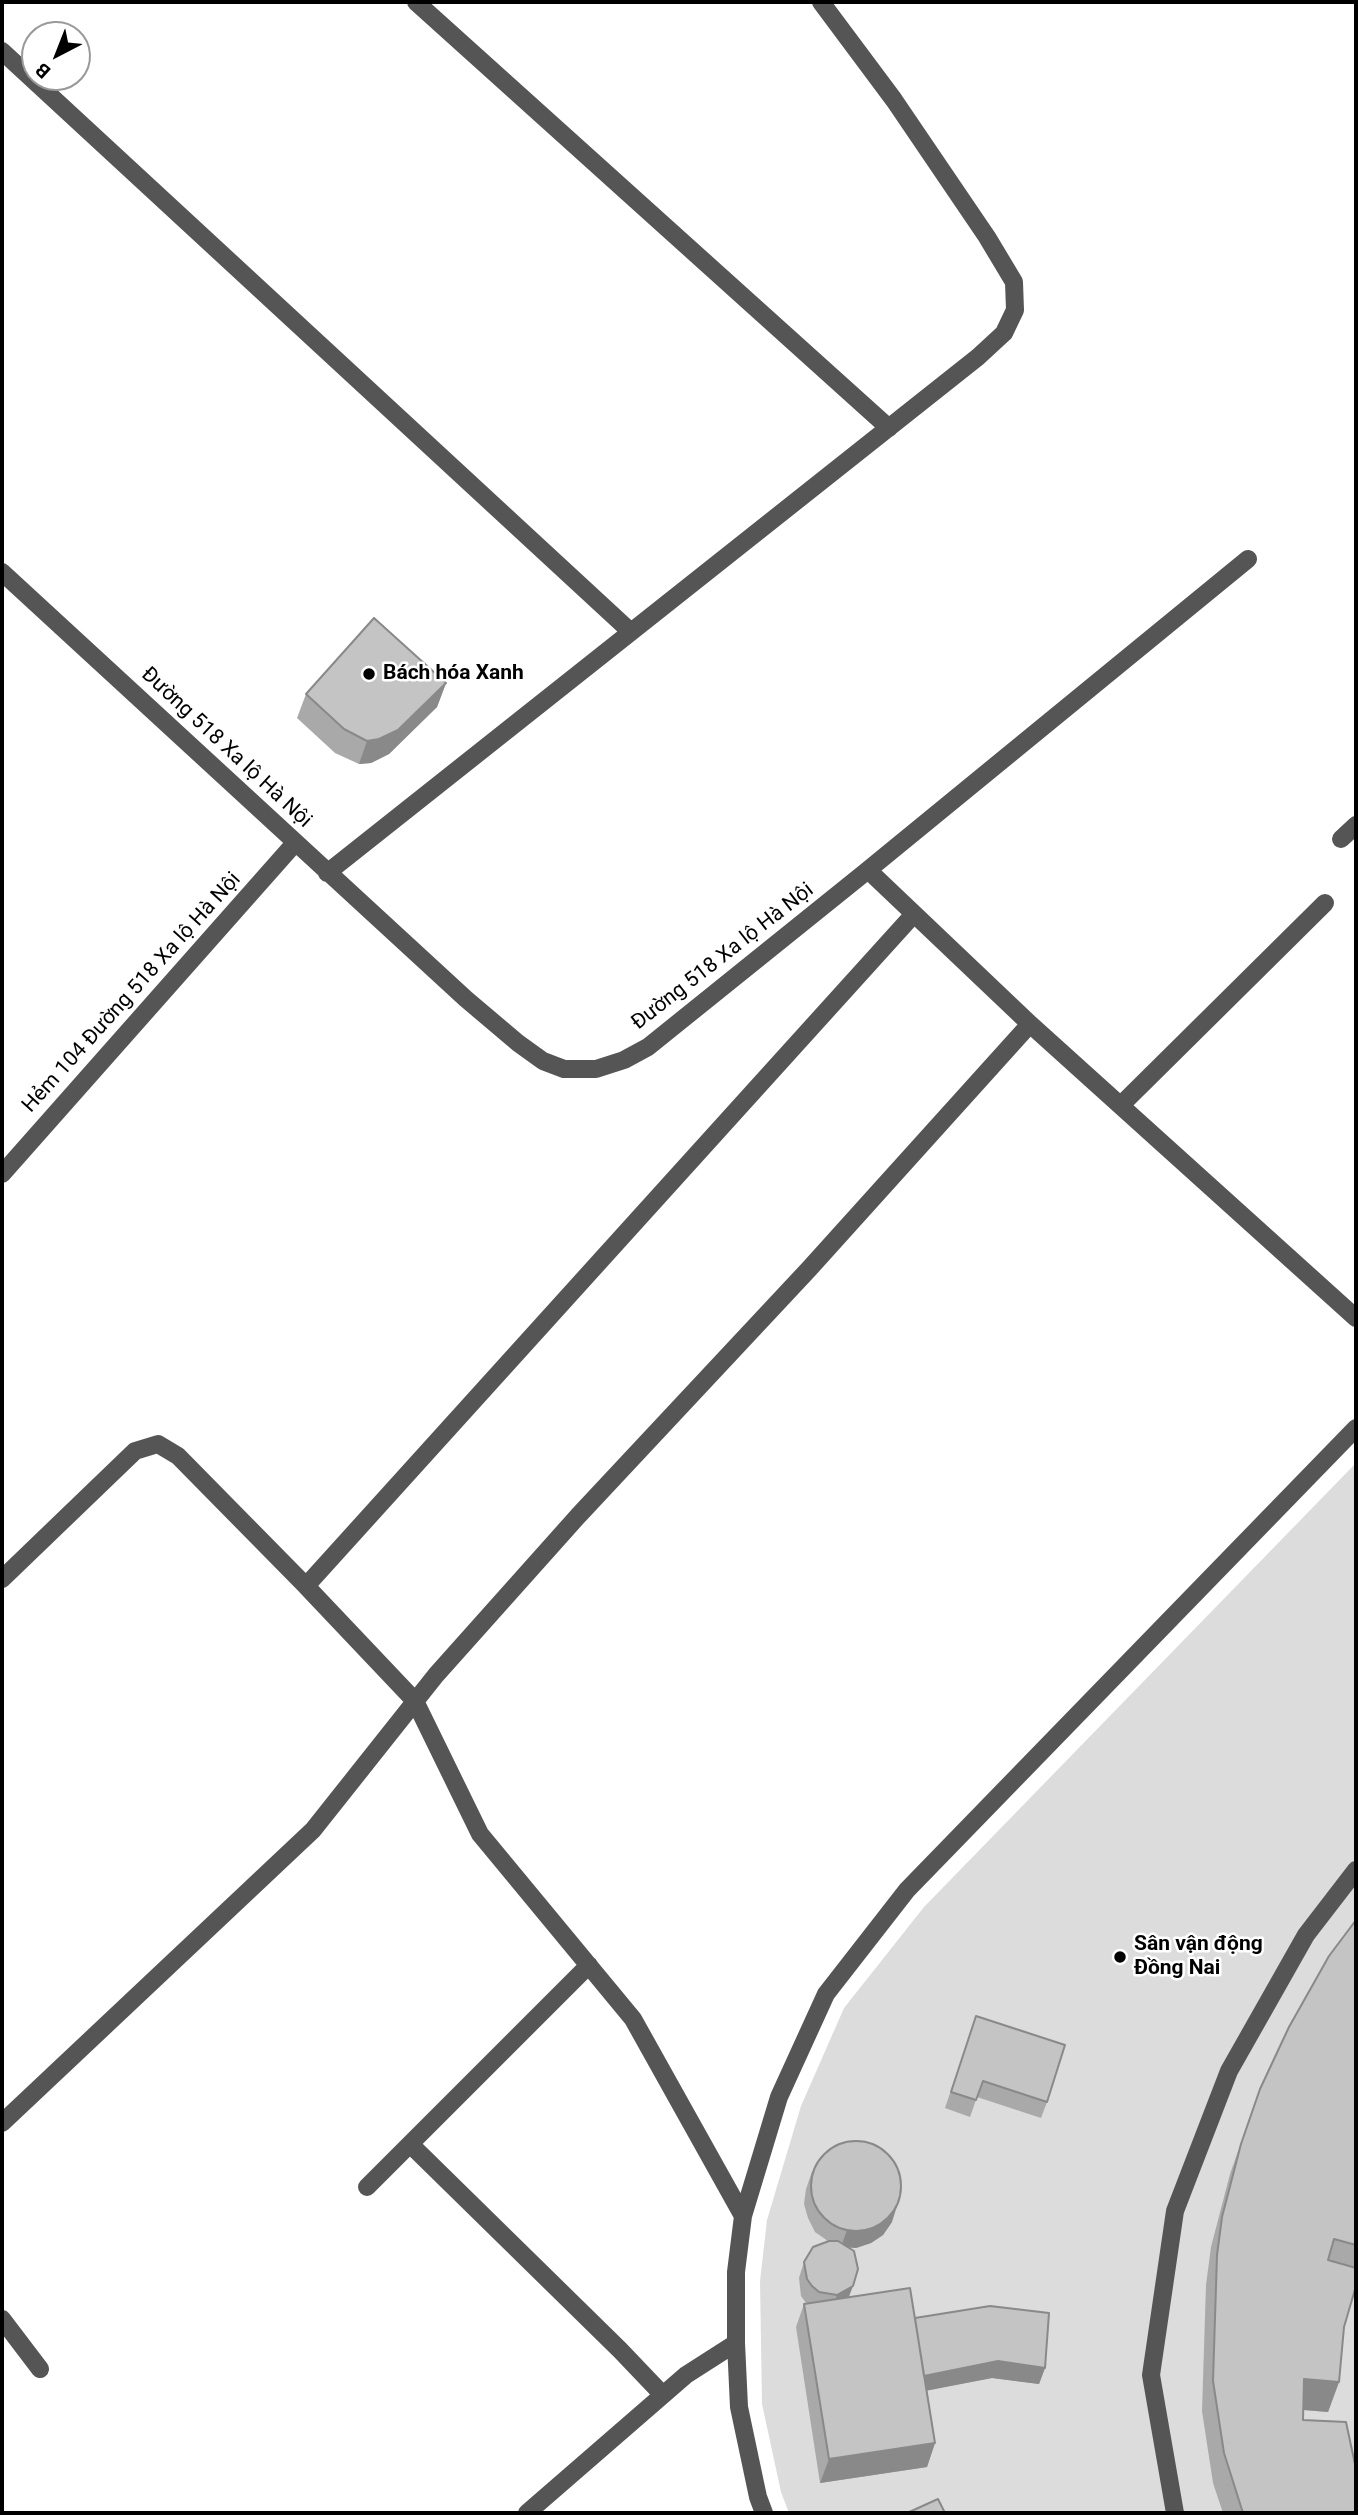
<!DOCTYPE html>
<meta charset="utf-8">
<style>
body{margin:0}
#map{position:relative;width:1358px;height:2515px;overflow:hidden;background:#fff;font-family:Roboto,sans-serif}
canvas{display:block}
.frame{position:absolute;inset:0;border:4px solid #000;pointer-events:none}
.north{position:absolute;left:21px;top:21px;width:70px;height:70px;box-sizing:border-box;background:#fff;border:2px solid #999;border-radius:50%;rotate:222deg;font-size:19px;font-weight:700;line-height:28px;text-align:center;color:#000}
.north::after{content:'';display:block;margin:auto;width:24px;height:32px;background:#000;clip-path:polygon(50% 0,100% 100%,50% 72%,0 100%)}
</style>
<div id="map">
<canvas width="1358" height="2515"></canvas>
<div class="frame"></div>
<div class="north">B</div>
</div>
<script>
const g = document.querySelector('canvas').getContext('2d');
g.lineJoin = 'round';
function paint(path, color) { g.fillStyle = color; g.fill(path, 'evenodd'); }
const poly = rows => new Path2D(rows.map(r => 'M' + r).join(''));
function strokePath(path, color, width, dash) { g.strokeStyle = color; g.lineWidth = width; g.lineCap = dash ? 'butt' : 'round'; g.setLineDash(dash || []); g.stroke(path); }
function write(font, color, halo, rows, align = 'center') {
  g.font = font + ' Roboto,sans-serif'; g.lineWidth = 5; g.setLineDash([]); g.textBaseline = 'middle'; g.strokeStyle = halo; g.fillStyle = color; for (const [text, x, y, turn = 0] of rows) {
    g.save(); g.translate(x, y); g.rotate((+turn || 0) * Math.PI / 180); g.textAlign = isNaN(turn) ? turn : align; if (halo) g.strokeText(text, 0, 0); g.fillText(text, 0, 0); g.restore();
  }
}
paint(poly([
 [1356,1463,1356,2513,789,2513,781,2492,762,2404,760,2281,767,2220,801,2106,844,2008,924,1907]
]), '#dcdcdc');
strokePath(poly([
 [416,2,889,428],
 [2,51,631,632],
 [2,572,466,999,518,1043,543,1061,564,1069,596,1069,624,1060,648,1047,868,870,1030,1024,1356,1318],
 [1341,839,1356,825],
 [868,870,1248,559],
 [327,873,978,357,1004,333,1015,310,1014,282,987,237,894,100,821,2],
 [1121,1105,1325,903],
 [2,1174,295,843],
 [2,1579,135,1451,158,1444,178,1456,306,1586,914,914],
 [306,1586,415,1701,480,1834,633,2019,743,2216],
 [2,2123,313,1830,436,1675,578,1516,809,1269,1030,1024],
 [410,2144,620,2350,662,2394],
 [367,2187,589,1965],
 [2,2319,40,2369],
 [527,2513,686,2375,736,2343],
 [764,2513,758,2497,739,2407,736,2343,736,2272,743,2216,779,2097,826,1994,907,1890,1356,1428],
 [1175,2513,1151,2375,1175,2211,1229,2071,1306,1935,1356,1870]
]), '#555', 18);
paint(poly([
 [446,683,437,707,389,754,371,763,359,764,335,753,297,718,306,694],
 [1356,1920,1356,2286,1344,2327,1339,2382,1328,2412,1303,2410,1303,2420,1356,2513,1223,2513,1213,2483,1202,2411,1206,2285,1211,2247,1230,2174,1260,2089],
 [976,2016,1047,2102,1041,2118,977,2097,970,2117,945,2108],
 [812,2172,892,2222,883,2235,871,2243,856,2248,847,2247,858,2269,848,2297,915,2318,1045,2368,1039,2384,992,2378,927,2390,935,2443,927,2467,820,2483,796,2327,804,2304,806,2303,801,2296,799,2278,804,2262,828,2241,815,2232,808,2218,804,2204,806,2189]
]), '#a9a9a9');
paint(poly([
 [446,683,437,707,389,754,371,763,359,764,367,741],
 [897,2206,892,2222,883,2235,871,2243,856,2248,841,2247,847,2230],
 [853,2286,847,2302,831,2311,837,2295],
 [998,2361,1045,2368,1039,2384,992,2378,915,2393,921,2376],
 [1304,2379,1339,2382,1328,2412,1293,2409],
 [935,2443,927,2467,820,2483,829,2459]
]), '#898989');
const building = poly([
 [374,618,446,683,398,730,379,739,367,741,344,729,306,694,374,618],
 [1356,1920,1356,2245,1334,2239,1328,2260,1356,2268,1356,2286,1344,2327,1339,2382,1304,2379,1303,2420,1346,2422,1356,2469,1356,2513,1243,2513,1224,2453,1213,2381,1217,2255,1222,2217,1241,2144,1260,2089,1289,2027,1329,1956,1356,1920],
 [976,2016,1065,2045,1047,2102,983,2081,976,2100,951,2092,976,2016],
 '811 2186a45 45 0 1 1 90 0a45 45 0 1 1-90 0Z',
 [829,2241,838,2241,854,2251,858,2269,853,2286,837,2295,819,2292,812,2286,807,2279,804,2262,813,2247,829,2241],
 [910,2288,935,2443,829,2459,804,2304,910,2288],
 [990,2306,1049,2313,1045,2368,998,2361,924,2376,915,2318,990,2306],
 [938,2499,945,2513,907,2513,938,2499]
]);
paint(building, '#c4c4c4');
strokePath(building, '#898989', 2);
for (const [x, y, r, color] of [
 [369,674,7,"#000"],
 [1120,1957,7,"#000"]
]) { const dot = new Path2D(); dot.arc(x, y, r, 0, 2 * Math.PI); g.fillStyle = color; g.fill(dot); strokePath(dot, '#fff', 2.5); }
write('bold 21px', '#000', '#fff', [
 ["Bách hóa Xanh",383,674],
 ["Sân vận động",1134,1945],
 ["Đồng Nai",1134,1969]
], 'left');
write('21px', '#000', '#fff', [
 ["Đường 518 Xa lộ Hà Nội",226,748,43],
 ["Đường 518 Xa lộ Hà Nội",723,957,-38],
 ["Hẻm 104 Đường 518 Xa lộ Hà Nội",132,993,-48]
]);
</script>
